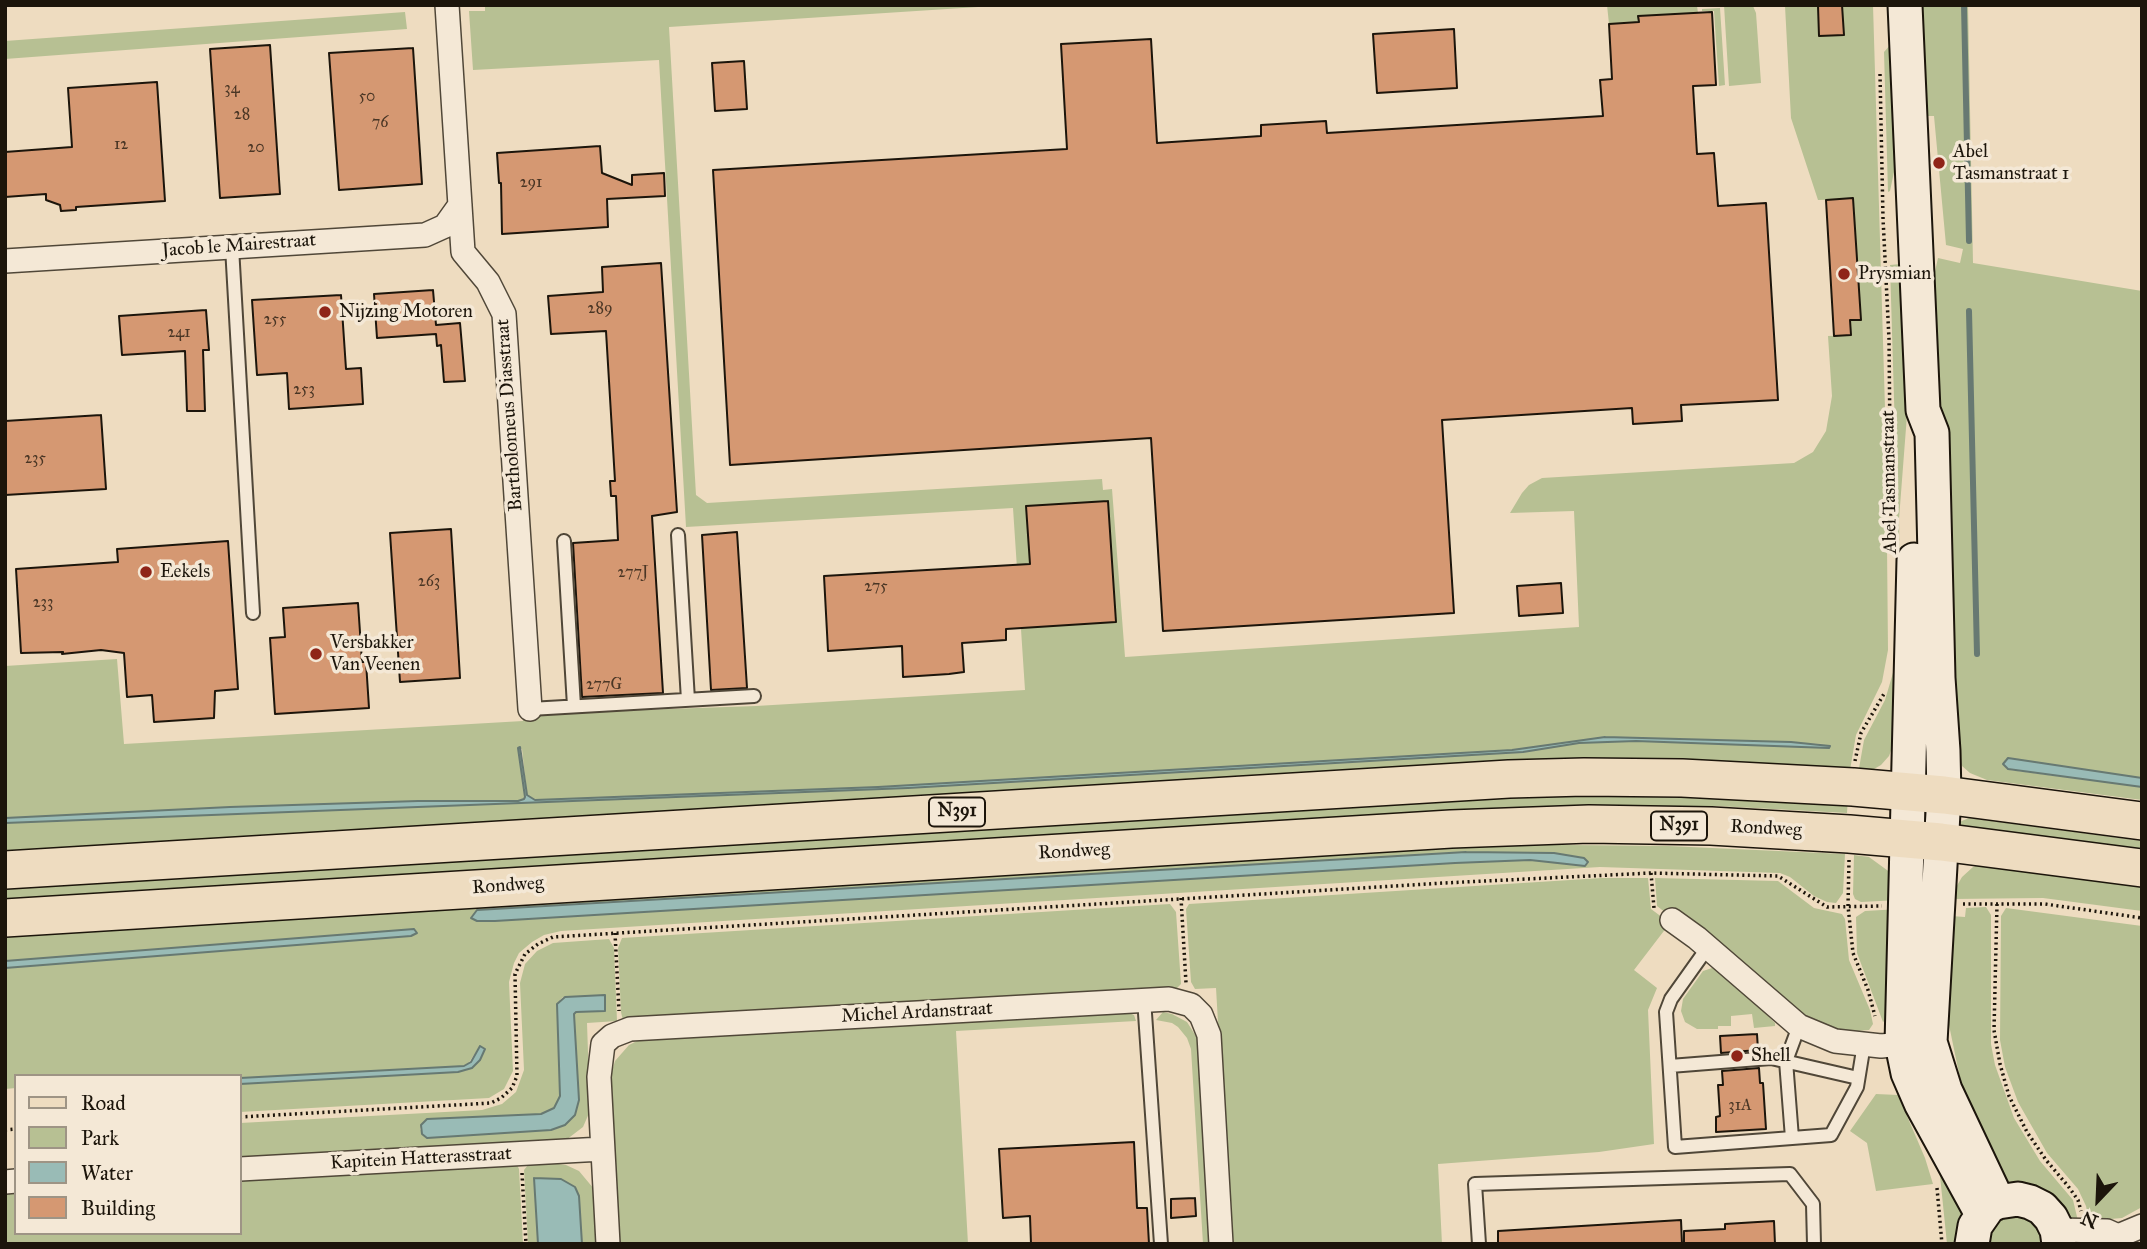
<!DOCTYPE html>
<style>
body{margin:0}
#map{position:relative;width:2147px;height:1249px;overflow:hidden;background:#eedcc0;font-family:"IM FELL Great Primer",serif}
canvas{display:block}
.frame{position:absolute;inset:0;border:7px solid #1c150b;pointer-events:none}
.legend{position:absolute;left:14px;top:1074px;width:228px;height:161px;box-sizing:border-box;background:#f4e8d6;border:2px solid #9e9485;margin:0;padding:9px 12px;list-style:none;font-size:21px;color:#1c150b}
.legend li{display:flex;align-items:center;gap:14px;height:35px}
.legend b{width:35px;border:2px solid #9e9485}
.north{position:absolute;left:2063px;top:1165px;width:70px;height:70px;-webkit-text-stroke:5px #f4e8d6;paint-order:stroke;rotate:203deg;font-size:19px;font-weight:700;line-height:28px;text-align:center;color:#1c150b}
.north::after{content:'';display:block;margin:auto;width:24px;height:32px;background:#1c150b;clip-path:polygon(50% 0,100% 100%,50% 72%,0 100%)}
</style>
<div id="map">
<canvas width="2147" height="1249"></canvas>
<div class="frame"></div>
<ul class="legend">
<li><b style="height:9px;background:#eedcc0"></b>Road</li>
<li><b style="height:19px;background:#b7c093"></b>Park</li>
<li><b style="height:19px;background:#99bbb6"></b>Water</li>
<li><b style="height:19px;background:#d59872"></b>Building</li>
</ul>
<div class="north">N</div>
</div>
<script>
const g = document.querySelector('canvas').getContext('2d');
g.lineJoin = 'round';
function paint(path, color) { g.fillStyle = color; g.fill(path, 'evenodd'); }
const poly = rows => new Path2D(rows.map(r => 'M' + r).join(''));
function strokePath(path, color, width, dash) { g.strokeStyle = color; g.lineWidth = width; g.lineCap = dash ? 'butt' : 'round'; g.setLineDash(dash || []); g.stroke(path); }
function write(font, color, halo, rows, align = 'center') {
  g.font = font + ' "IM FELL Great Primer",serif'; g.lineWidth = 7; g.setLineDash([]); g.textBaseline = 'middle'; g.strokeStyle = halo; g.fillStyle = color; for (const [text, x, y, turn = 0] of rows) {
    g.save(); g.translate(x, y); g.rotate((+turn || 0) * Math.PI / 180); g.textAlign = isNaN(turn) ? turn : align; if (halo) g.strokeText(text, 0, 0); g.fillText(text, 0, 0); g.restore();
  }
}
paint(poly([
 [485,5,1009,5,669,27,696,495,707,503,1102,479,1103,490,1112,489,1125,657,1579,627,1574,511,1510,513,1522,493,1529,485,1542,478,1794,463,1813,452,1826,431,1832,396,1828,336,1851,335,1850,320,1861,319,1853,199,1818,200,1791,118,1785,6,1873,5,1886,442,1888,650,1882,682,1856,735,1849,776,5,859,5,823,908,788,1523,752,1579,743,1636,741,1828,744,1605,737,1512,750,878,787,535,800,527,795,522,749,518,748,525,797,525,799,518,801,360,803,5,818,5,666,117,659,124,744,523,721,522,714,756,706,1025,690,1013,508,686,527,659,60,473,70,469,11,485,11],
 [1607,5,1701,5,1697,6,1698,13,1639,16,1639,22,1609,24],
 [1724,5,1753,6,1756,13,1761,83,1729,86],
 [1916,5,1968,5,1973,263,2142,291,2142,778,2008,758,2005,760,2006,768,2010,770,2142,787,2142,800,1987,780,1970,773,1962,766,1955,753,1940,513,1934,276,1938,258,1960,263,1963,249,1946,245,1934,116,1920,116],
 [1720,8,1725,85,1719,86,1714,11,1702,11,1702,9],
 [405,12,407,29,5,59,5,41],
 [1891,44,1898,153,1890,191,1888,192,1884,52],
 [1901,264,1907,415,1899,519,1901,640,1895,740,1889,756,1881,765,1867,773,1858,774,1864,740,1885,700,1895,666,1897,636,1896,465,1890,265],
 [1463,793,1848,797,1847,813,1716,806,1591,806,5,905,5,881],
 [1969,818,2142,841,2142,856,1961,831,1957,823],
 [1486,841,1569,845,1668,846,1845,854,1843,893,1836,903,1827,902,1814,896,1790,877,1780,873,1600,867,561,931,544,935,532,942,519,953,514,963,509,982,513,1071,504,1089,489,1098,240,1112,240,1084,458,1072,467,1070,476,1064,484,1051,479,1047,468,1064,460,1067,240,1078,240,1076,16,1076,16,1088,5,1089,5,968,411,936,417,933,414,929,5,961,5,929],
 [1504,852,1588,862,1588,864,1530,860,1455,863,486,921,471,917,477,910,1417,855],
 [1854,855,1869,857,1891,873,1899,900,1861,902,1855,899,1853,894],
 [1986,861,2142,880,2142,911,2043,898,1952,899,1955,889,1962,877,1973,867],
 [1602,878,1648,878,1651,909,1670,923,1634,970,1657,988,1648,1010,1654,1144,1599,1152,1438,1164,1442,1244,1231,1244,1216,988,1195,989,1191,982,1186,909,1189,904],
 [1655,878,1778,881,1814,908,1842,914,1845,919,1849,960,1870,1010,1873,1024,1869,1030,1846,1032,1816,1023,1789,1008,1657,906],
 [1170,904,1176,912,1181,984,1175,990,623,1021,621,1012,618,948,622,938],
 [1986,907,1991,915,1991,1044,1995,1065,2014,1118,2040,1161,2073,1200,2078,1221,2063,1215,2002,1178,1974,1120,1961,1083,1949,1025,1951,916,1965,917,1966,908],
 [2006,908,2142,926,2142,1207,2122,1218,2089,1221,2086,1206,2078,1189,2047,1153,2018,1102,2005,1067,2000,1040,2001,916],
 [1900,909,1889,1017,1883,1022,1857,953,1856,917,1865,911],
 [609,939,614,948,617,1021,587,1023,590,1111,583,1127,566,1140,240,1161,240,1123,482,1110,502,1104,516,1092,524,1070,520,983,525,964,537,951,553,943],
 [563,997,605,1011,576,1012,574,1014,579,1100,575,1115,556,1129,550,1130,427,1138,420,1129,425,1120,541,1114,554,1108,560,1096,560,1000],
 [1712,968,1722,970,1775,1023,1775,1026,1754,1028,1752,1014,1731,1016,1731,1026,1718,1026,1718,1029,1697,1029,1685,1022,1681,1011,1683,999,1703,971],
 [1163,1012,1172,1014,1187,1022,1199,1041,1211,1244,1203,1244,1191,1049,1187,1038,1178,1027,1172,1023,1156,1020],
 [1129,1013,1134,1015,1136,1021,956,1031,968,1244,618,1244,609,1081,615,1061,629,1045,641,1039],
 [1890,1069,1965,1197,1960,1244,1947,1244,1939,1166,1891,1075],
 [1876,1094,1898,1095,1925,1158,1933,1184,1876,1191,1867,1143,1850,1131],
 [551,1163,566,1165,579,1171,594,1189,597,1201,599,1244,582,1244,579,1196,535,1178,538,1244,528,1244,524,1170,528,1165],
 [517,1165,519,1169,523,1244,5,1244,5,1194,16,1193,16,1233,240,1233,240,1181],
 [2014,1214,2032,1220,2039,1227,2043,1244,1986,1244,1987,1235,1997,1219]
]), '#b7c093');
const water = poly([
 [1605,737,1791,742,1830,746,1829,748,1636,741,1579,743,1523,752,908,788,5,823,5,818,230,807,418,801,518,801,524,799,525,797,518,748,520,747,527,795,535,800,878,787,1512,750,1605,737],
 [2008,758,2142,778,2142,787,2008,769,2003,764,2008,758],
 [1466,852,1554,853,1584,858,1588,862,1585,866,1530,860,1455,863,495,921,477,921,471,918,477,910,1466,852],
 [414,929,417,933,411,936,5,968,5,961,414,929],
 [605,995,605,1011,576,1012,574,1014,579,1100,575,1115,565,1125,551,1130,427,1138,422,1134,421,1125,427,1119,541,1114,554,1108,560,1096,557,1004,565,997,605,995],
 [480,1046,485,1049,480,1060,472,1068,458,1072,240,1084,240,1078,464,1066,471,1062,480,1046],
 [534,1178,561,1179,575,1187,579,1196,582,1244,538,1244,534,1178]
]);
paint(water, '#99bbb6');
strokePath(water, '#677972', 2);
strokePath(poly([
 [1964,5,1969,241],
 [1969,311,1977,654]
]), '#677972', 6);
const building = poly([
 [1842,5,1844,35,1819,36,1818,6,1842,5],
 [1712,12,1716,85,1693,86,1697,154,1714,153,1718,206,1766,203,1778,400,1681,405,1682,421,1633,424,1632,408,1442,420,1454,613,1163,631,1151,438,730,465,713,170,1067,149,1061,44,1151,39,1157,143,1261,136,1261,125,1326,121,1327,133,1603,116,1600,80,1612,79,1609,24,1639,22,1638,16,1712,12],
 [1454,29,1457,88,1377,93,1373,34,1454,29],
 [270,45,280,194,220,198,210,49,270,45],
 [413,48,422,184,339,190,329,53,413,48],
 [744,61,747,109,715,111,712,63,744,61],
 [157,82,165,201,76,207,76,210,61,211,60,205,46,200,46,194,5,197,5,152,72,147,68,88,157,82],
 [600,146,602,173,632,185,632,175,664,173,665,196,607,199,608,227,502,234,501,183,499,183,497,153,600,146],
 [1853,198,1861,320,1850,320,1851,335,1834,336,1826,200,1853,198],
 [661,263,677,512,652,516,663,693,582,697,573,543,618,540,616,496,611,496,610,481,615,481,606,331,551,334,548,296,603,292,602,267,661,263],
 [433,290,436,325,460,323,465,381,444,382,441,345,437,346,436,334,377,338,374,294,433,290],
 [341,295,346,369,361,368,363,404,289,409,287,373,257,375,252,300,341,295],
 [206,310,209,350,203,350,205,411,187,411,185,351,122,355,119,316,206,310],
 [101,415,106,489,5,495,5,421,101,415],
 [1108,501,1116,622,1006,629,1006,640,962,643,964,672,949,674,903,677,902,646,828,651,824,576,1030,564,1026,506,1108,501],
 [451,529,460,678,400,682,390,533,451,529],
 [737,532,747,688,711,690,702,535,737,532],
 [228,541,238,689,215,691,214,718,154,722,152,695,127,697,124,653,101,650,62,654,63,652,21,653,16,569,118,562,117,549,228,541],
 [1561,583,1563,613,1519,616,1517,586,1561,583],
 [358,603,362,662,366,662,369,708,275,714,270,638,285,637,283,608,358,603],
 [1757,1034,1758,1050,1721,1053,1720,1036,1757,1034],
 [1759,1068,1760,1083,1763,1083,1766,1129,1716,1132,1716,1117,1720,1116,1718,1085,1723,1085,1722,1071,1759,1068],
 [1134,1142,1137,1208,1147,1208,1149,1244,1031,1244,1030,1216,1003,1218,999,1149,1134,1142],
 [1195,1198,1196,1216,1171,1218,1171,1199,1195,1198],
 [1681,1220,1682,1244,1498,1244,1498,1231,1681,1220],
 [1774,1221,1775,1244,1684,1244,1684,1231,1725,1229,1725,1224,1774,1221]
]);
paint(building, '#d59872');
strokePath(building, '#1c150b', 2);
const lane = poly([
 [232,247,253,613],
 [678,535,688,700],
 [564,541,574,706],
 [530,709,754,696],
 [1708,947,1671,999,1666,1012,1675,1147,1831,1135,1857,1087,1864,1044],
 [1144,999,1161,1244],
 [1670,1066,1771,1058,1858,1078],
 [1792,1138,1786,1061,1799,1026],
 [1479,1244,1475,1184,1790,1174,1813,1204,1814,1244]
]);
const street = poly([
 [447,5,463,252,488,282,504,314,530,709],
 [5,261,425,235,445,226,460,205],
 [1672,920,1697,938,1799,1026,1835,1041,1881,1046,1914,1043],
 [240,1169,602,1149],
 [5,1182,16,1181],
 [2057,1230,2107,1231,2118,1236],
 [608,1244,599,1077,603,1044,612,1036,630,1029,1169,999,1191,1005,1201,1015,1209,1035,1221,1244],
 [2111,1244,2118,1236,2142,1226]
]);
const secondary = poly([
 [1905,5,1923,410,1932,433,1938,678,1943,751,1944,795,1930,1042,1945,1090,1998,1202],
 [1914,560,1902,1044,1908,1073,1921,1103,1982,1214],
 [1972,1244,1975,1226,1989,1206,1998,1202,2018,1199,2030,1202,2042,1208,2051,1218,2057,1230,2059,1244]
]);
const primary = poly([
 [5,870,1294,792,1509,779,1584,777,1682,778,1853,787,1944,795,2142,821],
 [5,918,1451,829,1589,824,1711,826,1849,834,1941,842,2142,868]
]);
strokePath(lane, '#504738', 16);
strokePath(street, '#504738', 26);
strokePath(secondary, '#1c150b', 37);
strokePath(primary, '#1c150b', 40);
strokePath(poly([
 [1880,74,1883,218,1889,339,1891,545],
 [1855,761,1861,733,1885,692],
 [1849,860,1848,906,1853,953,1868,990,1875,1016],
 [1651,873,1654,908,1656,909],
 [1181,898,1186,983],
 [1963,904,2045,904,2142,918],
 [1997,904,1994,1030,2000,1064,2009,1096,2027,1132,2046,1160,2068,1186,2078,1200,2081,1211],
 [615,933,619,1011],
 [240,1117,491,1103,501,1098,512,1088,517,1076,515,974,525,954,538,944,553,937,1444,883,1651,873,1778,876,1827,907,1882,906],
 [5,1130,16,1129],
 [522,1173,526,1244],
 [1937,1188,1942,1244]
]), '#1c150b', 3.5, [2, 3.5]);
strokePath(lane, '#f4e8d6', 12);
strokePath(street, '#f4e8d6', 23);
strokePath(secondary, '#f4e8d6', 33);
strokePath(primary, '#eedcc0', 37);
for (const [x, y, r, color] of [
 [1939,163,7,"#8f2418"],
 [1844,274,7,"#8f2418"],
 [325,312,7,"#8f2418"],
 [146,572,7,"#8f2418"],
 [316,654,7,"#8f2418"],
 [1737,1056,7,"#8f2418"]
]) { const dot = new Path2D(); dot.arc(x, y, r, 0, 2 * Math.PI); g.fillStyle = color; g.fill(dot); strokePath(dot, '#f4e8d6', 2.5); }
write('16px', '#4a3625', null, [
 ["34",232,89],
 ["50",367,97],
 ["28",242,115],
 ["76",380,123],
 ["12",121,145],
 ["20",256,148],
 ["291",531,183],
 ["289",600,309],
 ["255",275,320],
 ["241",179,333],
 ["253",304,390],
 ["235",35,459],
 ["277J",633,573],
 ["263",429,582],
 ["275",876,587],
 ["233",43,603],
 ["277G",604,685],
 ["31A",1740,1106]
]);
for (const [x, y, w] of [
 [957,812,56],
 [1679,826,56]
]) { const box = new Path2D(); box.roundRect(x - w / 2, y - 14.5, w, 29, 5); g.fillStyle = '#f4e8d6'; g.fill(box); strokePath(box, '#1c150b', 2); }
write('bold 18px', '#1c150b', null, [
 ["N391",957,812],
 ["N391",1679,826]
]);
write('19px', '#1c150b', '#f4e8d6', [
 ["Abel",1953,152],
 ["Tasmanstraat 1",1953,174],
 ["Prysmian",1858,274],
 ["Nijzing Motoren",339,312],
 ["Eekels",160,572],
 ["Versbakker",330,643],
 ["Van Veenen",330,665],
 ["Shell",1751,1056]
], 'left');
write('19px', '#1c150b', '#f4e8d6', [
 ["Jacob le Mairestraat",239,246,-4],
 ["Bartholomeus Diasstraat",510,415,-94],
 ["Abel Tasmanstraat",1890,482,-91],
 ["Rondweg",1766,829,3],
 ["Rondweg",1074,852,-3],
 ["Rondweg",508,886,-4],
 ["Michel Ardanstraat",917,1013,-3],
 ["Kapitein Hatterasstraat",421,1159,-3]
]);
</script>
